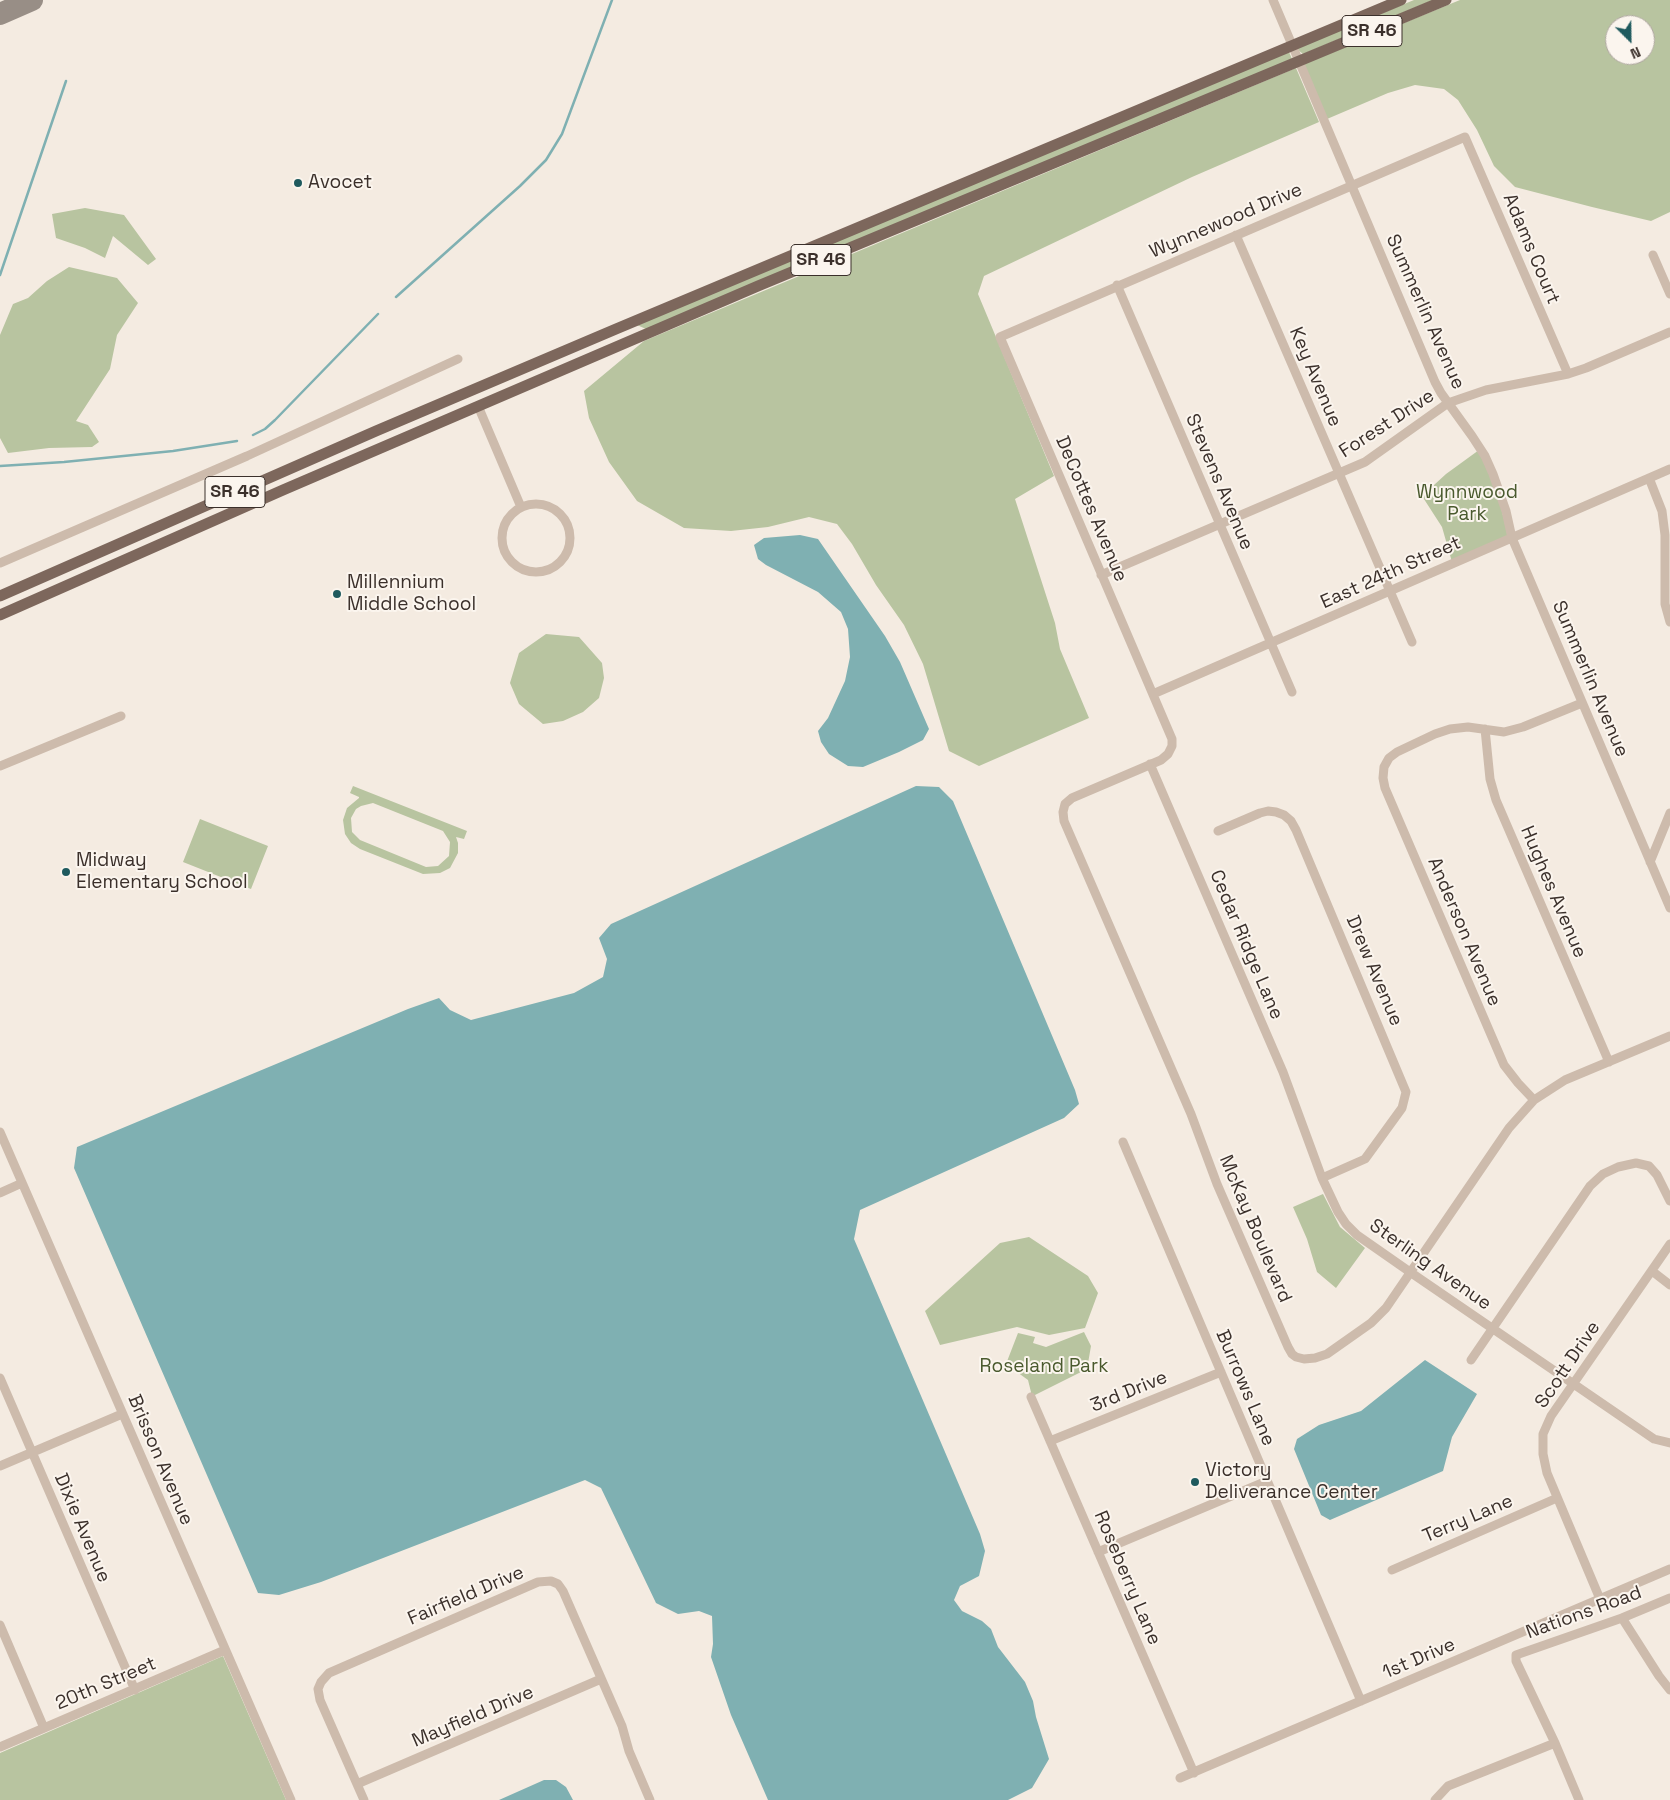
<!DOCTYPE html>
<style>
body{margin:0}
#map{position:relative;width:1670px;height:1800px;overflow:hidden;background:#f4ebe1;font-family:"Space Grotesk",sans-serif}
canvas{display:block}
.north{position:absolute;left:1605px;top:15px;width:50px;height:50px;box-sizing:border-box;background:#fbf5ee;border:1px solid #aea6a0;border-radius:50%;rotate:157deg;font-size:14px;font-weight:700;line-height:20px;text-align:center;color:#3b302b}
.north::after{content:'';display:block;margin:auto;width:18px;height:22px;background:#1f5a5e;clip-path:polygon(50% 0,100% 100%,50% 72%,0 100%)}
</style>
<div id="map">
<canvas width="1670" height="1800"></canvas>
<div class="north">N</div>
</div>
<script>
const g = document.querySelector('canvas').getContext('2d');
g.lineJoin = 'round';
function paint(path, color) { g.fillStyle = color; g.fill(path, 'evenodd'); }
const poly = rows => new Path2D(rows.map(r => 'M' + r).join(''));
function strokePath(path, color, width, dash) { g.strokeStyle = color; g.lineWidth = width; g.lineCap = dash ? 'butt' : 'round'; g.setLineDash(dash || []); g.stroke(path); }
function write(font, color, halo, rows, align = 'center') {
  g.font = font + ' "Space Grotesk",sans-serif'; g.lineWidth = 4; g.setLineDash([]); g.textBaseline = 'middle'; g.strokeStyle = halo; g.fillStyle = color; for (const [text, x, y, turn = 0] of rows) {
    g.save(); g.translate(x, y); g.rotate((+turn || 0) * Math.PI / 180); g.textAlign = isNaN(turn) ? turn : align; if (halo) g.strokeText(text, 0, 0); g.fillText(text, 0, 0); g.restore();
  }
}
paint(poly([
 [1414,0,1433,0,1303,54,1298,50,1297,48],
 [1460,0,1670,0,1670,212,1651,221,1592,207,1515,187,1494,166,1477,130,1458,100,1444,89,1415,85,1388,93,1327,119,1304,64],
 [1615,25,1645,25,1645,55,1615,55],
 [1289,52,1292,59,646,329,637,325],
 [1296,68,1319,122,1192,177,984,276,978,294,1054,476,1015,499,1055,623,1060,649,1089,718,979,766,949,751,923,664,904,625,876,585,852,544,837,524,809,517,768,527,731,531,684,528,637,501,609,462,589,418,584,391,644,341],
 [85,208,124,215,156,259,148,265,113,236,105,258,85,248,56,238,52,214],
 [69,267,117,278,138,303,117,335,110,369,76,421,88,425,99,442,92,447,49,448,8,453,0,438,0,335,13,304,28,298,47,281],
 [1479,450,1492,474,1509,538,1452,562,1442,527,1422,496,1446,474],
 [546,634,579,637,602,663,604,678,599,698,583,712,563,721,543,724,519,704,510,683,519,653],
 [353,786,467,831,464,839,456,837,458,843,458,853,450,868,440,873,423,874,360,849,351,843,345,834,343,820,347,808,359,798,359,797,350,793],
 [373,803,443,831,450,842,449,856,438,866,426,867,360,840,352,832,351,818,356,809,361,806],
 [200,819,268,846,251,889,183,862],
 [1323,1194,1340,1227,1365,1248,1336,1288,1317,1272,1307,1239,1293,1207],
 [1029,1237,1088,1276,1098,1293,1085,1328,1049,1335,1017,1327,940,1345,925,1311,1000,1243],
 [1084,1332,1091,1346,1087,1369,1029,1398,1031,1392,1028,1380,1006,1364,1018,1333,1035,1337,1033,1343,1046,1347],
 [223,1656,286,1800,0,1800,0,1753]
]), '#b8c4a0');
paint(poly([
 [800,535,818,539,885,636,900,662,929,729,923,740,899,752,863,767,848,766,829,754,821,742,818,731,828,718,845,681,850,657,848,629,841,612,818,592,766,565,758,559,754,545,764,538],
 [916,786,939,787,953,801,1075,1090,1079,1104,1064,1118,860,1210,854,1239,980,1534,985,1551,979,1576,960,1586,954,1600,962,1611,982,1621,991,1629,998,1647,1025,1682,1033,1701,1036,1717,1049,1759,1032,1788,1008,1800,768,1800,731,1715,711,1657,713,1644,712,1616,699,1611,678,1614,656,1603,601,1488,585,1480,321,1582,279,1595,258,1593,74,1168,77,1147,408,1009,439,998,450,1010,471,1020,574,993,603,977,607,959,599,938,611,924],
 [1425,1360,1477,1394,1452,1437,1443,1471,1330,1520,1321,1515,1294,1449,1297,1439,1319,1425,1361,1411],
 [544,1780,556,1780,566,1787,573,1800,499,1800]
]), '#7fb0b2');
strokePath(poly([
 [0,275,66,81],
 [396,297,520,186,546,160,562,134,612,0],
 [253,435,265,429,275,420,378,314],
 [0,466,64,462,173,451,237,441]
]), '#7fb0b2', 2.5);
strokePath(poly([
 [0,14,32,0]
]), '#988e86', 22);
strokePath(poly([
 [1273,0,1435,382,1441,393,1472,436,1485,456,1493,474,1506,511,1512,538,1670,908],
 [1236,235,1412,642],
 [1653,255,1670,294],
 [1117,285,1292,692],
 [1568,374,1465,137,1000,337,1172,739,1172,746,1168,754,1161,760,1072,798,1065,804,1063,812,1064,821,1191,1114,1217,1184,1288,1347,1292,1354,1296,1357,1304,1359,1315,1358,1327,1354,1371,1323,1386,1308,1509,1128,1534,1100,1565,1080,1670,1036],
 [478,406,521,507],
 [1649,478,1662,511,1665,535,1665,604,1670,622],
 '502 538a34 34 0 1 1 68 0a34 34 0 1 1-68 0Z',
 [0,563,247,456,458,359],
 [1101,575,1365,462,1448,403,1486,390,1568,374,1586,368,1670,332],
 [1153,694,1670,469],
 [1485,729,1490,779,1496,800,1609,1062],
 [1150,764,1283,1072,1322,1178,1338,1212,1346,1224,1357,1235,1410,1272,1654,1439,1670,1443],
 [0,766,121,716],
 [1218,831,1260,813,1268,811,1276,812,1284,815,1291,821,1296,830,1406,1092,1402,1108,1365,1159,1322,1178],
 [1650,862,1670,813],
 [1534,1100,1518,1083,1504,1065,1385,788,1383,778,1384,767,1389,758,1397,752,1435,734,1450,729,1468,727,1504,732,1523,727,1582,703],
 [0,1132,291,1800],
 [1123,1142,1361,1701],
 [0,1193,22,1183],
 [1652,1271,1670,1285],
 [1471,1360,1590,1186,1603,1174,1618,1167,1636,1163,1649,1166,1657,1175,1670,1201],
 [0,1378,135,1690],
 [1031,1397,1194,1773],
 [1050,1441,1221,1372],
 [0,1466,122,1414],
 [1098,1552,1267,1481],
 [1392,1570,1557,1498],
 [1600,1599,1547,1473,1543,1454,1543,1434,1551,1416,1670,1244],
 [1622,1618,1659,1676,1670,1690],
 [0,1625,44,1728],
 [0,1747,225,1650],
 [1180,1778,1670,1569],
 [357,1784,601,1679],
 [364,1800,320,1700,318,1689,321,1682,329,1673,538,1582,551,1581,558,1584,563,1591,622,1726,629,1751,650,1800],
 [1435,1800,1448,1786,1555,1743],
 [1579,1800,1555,1743,1516,1661,1516,1655,1622,1618,1670,1598]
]), '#cdbbac', 9);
strokePath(poly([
 [0,596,376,431,616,329,1401,0],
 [0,615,283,490,758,286,1446,0]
]), '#7d675c', 11);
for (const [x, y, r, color] of [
 [298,183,5,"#1f5a5e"],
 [337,594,5,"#1f5a5e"],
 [66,872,5,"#1f5a5e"],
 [1195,1482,5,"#1f5a5e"]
]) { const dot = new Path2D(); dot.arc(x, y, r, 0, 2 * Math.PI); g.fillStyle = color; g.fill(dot); strokePath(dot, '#fbf5ee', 2); }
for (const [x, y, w] of [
 [1372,31,60],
 [821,260,60],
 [235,492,60]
]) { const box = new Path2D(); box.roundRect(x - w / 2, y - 15.5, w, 31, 4); g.fillStyle = '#fbf5ee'; g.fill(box); strokePath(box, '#3b302b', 1); }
write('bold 18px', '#3b302b', null, [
 ["SR 46",1372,31],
 ["SR 46",821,260],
 ["SR 46",235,492]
]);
write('19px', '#3b302b', '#fbf5ee', [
 ["Avocet",308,183],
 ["Millennium",347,583],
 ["Middle School",347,605],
 ["Midway",76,861],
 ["Elementary School",76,883],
 ["Victory",1205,1471],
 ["Deliverance Center",1205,1493]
], 'left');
write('19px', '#3b302b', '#fbf5ee', [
 ["Wynnewood Drive",1226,221,-23],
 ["Adams Court",1531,249,67],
 ["Summerlin Avenue",1425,312,66],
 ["Key Avenue",1315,377,67],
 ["Forest Drive",1387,424,-33],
 ["Stevens Avenue",1219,482,67],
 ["DeCottes Avenue",1091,509,67],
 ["East 24th Street",1391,573,-24],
 ["Summerlin Avenue",1590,679,67],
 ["Hughes Avenue",1553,892,67],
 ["Anderson Avenue",1464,932,67],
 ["Cedar Ridge Lane",1246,945,67],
 ["Drew Avenue",1374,971,67],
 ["McKay Boulevard",1255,1229,67],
 ["Sterling Avenue",1430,1265,35],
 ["Scott Drive",1568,1365,-56],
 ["Burrows Lane",1245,1388,67],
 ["3rd Drive",1129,1392,-22],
 ["Brisson Avenue",160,1460,67],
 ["Terry Lane",1468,1519,-23],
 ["Dixie Avenue",82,1528,67],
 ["Roseberry Lane",1127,1578,67],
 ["Fairfield Drive",466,1596,-23],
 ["Nations Road",1584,1613,-20],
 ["1st Drive",1419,1659,-23],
 ["20th Street",106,1684,-23],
 ["Mayfield Drive",473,1717,-23]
]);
write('19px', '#4a5a2e', '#fbf5ee', [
 ["Wynnwood",1467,493],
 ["Park",1467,515],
 ["Roseland Park",1044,1367]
]);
</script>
